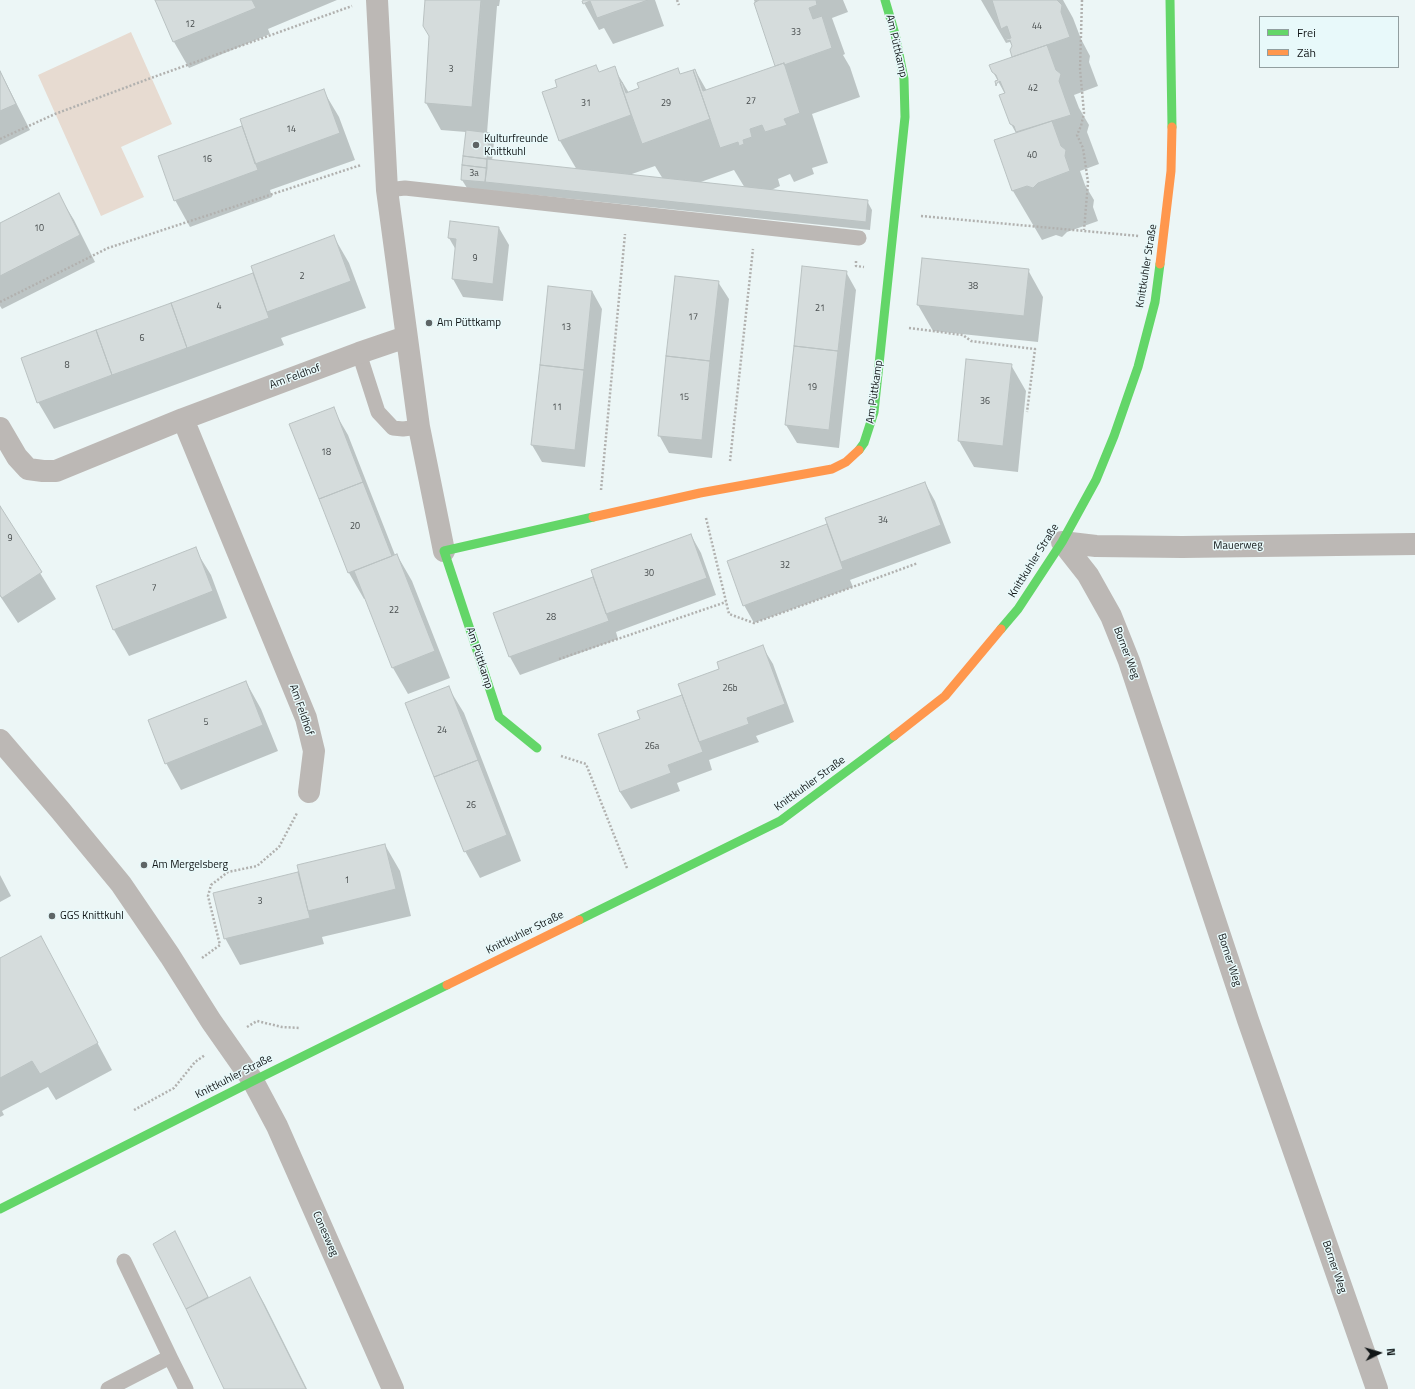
<!DOCTYPE html>
<meta charset="utf-8">
<style>
body{margin:0}
#map{position:relative;width:1415px;height:1389px;overflow:hidden;background:#ecf6f6;font-family:"Titillium Web",sans-serif}
canvas{display:block}
.legend{position:absolute;left:1259px;top:16px;width:140px;height:52px;box-sizing:border-box;background:#e8f9fa;border:1px solid #929fa0;margin:0;padding:5px 7px;list-style:none;font-size:12px;color:#121718}
.legend li{display:flex;align-items:center;gap:8px;height:20px}
.legend b{width:20px;border:1px solid #929fa0}
.north{position:absolute;left:1359px;top:1333px;width:40px;height:40px;-webkit-text-stroke:3px #e8f9fa;paint-order:stroke;rotate:85deg;font-size:11px;font-weight:700;line-height:16px;text-align:center;color:#121718}
.north::after{content:'';display:block;margin:auto;width:14px;height:18px;background:#121718;clip-path:polygon(50% 0,100% 100%,50% 72%,0 100%)}
</style>
<div id="map">
<canvas width="1415" height="1389"></canvas>
<ul class="legend">
<li><b style="height:5px;background:#63d668"></b>Frei</li>
<li><b style="height:5px;background:#ff974d"></b>Zäh</li>
</ul>
<div class="north">N</div>
</div>
<script>
const g = document.querySelector('canvas').getContext('2d');
g.lineJoin = 'round';
function paint(path, color) { g.fillStyle = color; g.fill(path, 'evenodd'); }
const poly = rows => new Path2D(rows.map(r => 'M' + r).join(''));
function strokePath(path, color, width, dash) { g.strokeStyle = color; g.lineWidth = width; g.lineCap = dash ? 'butt' : 'round'; g.setLineDash(dash || []); g.stroke(path); }
function write(font, color, halo, rows, align = 'center') {
  g.font = font + ' "Titillium Web",sans-serif'; g.lineWidth = 3; g.setLineDash([]); g.textBaseline = 'middle'; g.strokeStyle = halo; g.fillStyle = color; for (const [text, x, y, turn = 0] of rows) {
    g.save(); g.translate(x, y); g.rotate((+turn || 0) * Math.PI / 180); g.textAlign = isNaN(turn) ? turn : align; if (halo) g.strokeText(text, 0, 0); g.fillText(text, 0, 0); g.restore();
  }
}
paint(poly([
 [131,32,172,124,121,147,144,197,101,216,38,75]
]), '#e7dbd1');
paint(poly([
 [156,0,337,0,268,29,270,34,189,68,174,42],
 [426,0,500,0,499,6,497,6,487,133,489,134,494,142,492,161,577,170,560,141,600,73,614,68,629,93,695,70,707,91,777,67,754,0,843,0,848,12,832,18,845,54,843,55,850,67,860,97,812,114,828,163,812,168,814,174,794,182,790,174,778,179,780,186,769,191,867,201,872,210,870,230,467,188,462,180,466,132,441,130,426,103,430,36],
 [655,166,663,179,629,175],
 [734,170,745,188,698,183],
 [586,0,655,0,664,26,613,44,604,28,599,30,584,3],
 [981,0,1063,0,1073,18,1081,39,1090,56,1089,62,1098,86,1074,95,1079,108,1089,125,1087,132,1099,164,1080,171,1085,185,1094,200,1093,207,1098,221,1067,232,1062,237,1056,235,1042,240,1013,191,995,141,1016,133,1011,124,1005,94,993,72,1014,57,1011,50,1013,47,1010,42,1006,43],
 [0,71,30,130,0,145],
 [323,90,339,117,355,160,270,190,272,197,190,227,175,200,160,157,243,127],
 [58,194,74,220,95,262,2,309,0,306,0,224],
 [499,228,509,245,503,301,463,297,453,279,456,250,449,238],
 [334,237,349,263,366,308,281,338,284,345,54,429,38,402,22,358,254,273],
 [1028,270,1043,297,1038,342,933,331,918,305],
 [846,272,856,290,839,448,797,443,786,425],
 [718,282,729,299,712,458,669,453,659,435],
 [592,291,602,309,585,467,542,462,532,445],
 [1011,365,1026,391,1018,472,974,467,959,441],
 [333,409,348,435,395,555,397,555,412,581,450,678,408,694,393,668,366,599,364,599,349,573,291,425],
 [925,483,935,501,951,543,850,580,853,587,754,623,744,605,728,561,828,525],
 [0,508,56,599,18,623,0,596],
 [691,535,701,553,716,595,616,632,618,639,520,675,510,657,494,613,594,577],
 [195,549,211,575,227,618,129,656,114,630],
 [762,646,773,664,794,722,756,736,759,742,709,760,712,770,677,783,680,791,631,809,620,792,600,735,641,720,683,695,720,670],
 [246,682,261,709,278,751,181,790,166,763],
 [448,687,464,713,521,861,480,878,465,851],
 [385,845,400,871,411,916,322,937,324,944,240,965,225,938,214,894,300,873],
 [0,875,11,896,0,902],
 [41,938,112,1070,56,1100,48,1087,2,1111,4,1115,0,1117,0,959],
 [175,1232,209,1298,250,1278,265,1305,307,1389,225,1389,186,1308]
]), '#0003');
const building = poly([
 [155,0,252,0,256,8,173,42,155,0],
 [425,0,481,0,472,107,425,103,429,36,423,26,425,0],
 [584,0,648,0,597,18,590,1,583,4,582,1,584,0],
 [759,0,816,0,817,5,809,8,813,19,822,16,832,48,784,65,784,63,775,66,754,3,759,0],
 [992,0,1057,0,1062,5,1061,12,1070,37,1012,57,1010,50,1012,46,1010,40,1007,41,1005,37,1006,36,1007,39,1011,38,1007,26,1001,29,992,0],
 [1047,45,1056,70,1061,74,1059,81,1071,115,1016,132,1014,126,1010,124,999,95,1005,93,1000,81,997,83,996,86,995,81,998,80,996,75,992,72,989,65,1047,45],
 [784,63,800,113,784,119,787,125,765,132,762,125,750,129,752,137,743,140,744,144,739,146,738,142,720,148,693,70,695,69,703,91,784,63],
 [596,65,599,72,615,66,631,115,559,141,542,92,557,87,555,80,596,65],
 [678,68,680,74,693,70,710,119,642,144,620,83,622,82,626,93,639,88,637,83,678,68],
 [0,71,16,104,0,111,0,71],
 [324,89,340,133,255,164,240,119,324,89],
 [1052,121,1061,146,1066,150,1065,156,1070,171,1038,183,1033,188,1027,186,1012,191,994,140,1052,121],
 [242,126,258,170,174,201,158,156,242,126],
 [466,130,490,133,487,159,463,156,466,130],
 [463,156,487,159,487,168,462,165,463,156],
 [487,159,868,200,866,222,485,182,487,159],
 [462,165,487,168,485,182,461,180,462,165],
 [59,193,80,235,0,276,0,223,59,193],
 [450,221,499,227,493,284,452,279,456,239,448,238,450,221],
 [334,235,351,281,267,312,251,266,334,235],
 [922,258,1029,269,1024,316,917,305,922,258],
 [802,266,847,271,838,351,794,346,802,266],
 [253,273,269,318,187,348,171,303,253,273],
 [675,276,719,281,710,361,666,356,675,276],
 [548,286,592,291,584,370,540,365,548,286],
 [171,303,187,348,112,375,96,330,171,303],
 [96,330,112,375,37,403,21,358,96,330],
 [794,346,838,351,829,430,785,425,794,346],
 [666,356,710,361,702,440,658,436,666,356],
 [966,359,1012,364,1003,446,958,441,966,359],
 [540,365,584,370,575,450,531,445,540,365],
 [334,407,363,482,319,499,289,424,334,407],
 [363,482,392,556,348,573,319,499,363,482],
 [925,482,941,525,841,562,825,518,925,482],
 [0,506,42,572,2,598,0,595,0,506],
 [827,524,843,569,743,606,727,561,827,524],
 [691,534,707,578,606,614,591,570,691,534],
 [196,547,213,591,113,630,96,586,196,547],
 [397,554,435,651,392,668,354,571,397,554],
 [593,577,609,621,509,657,493,613,593,577],
 [763,645,785,704,747,718,749,724,699,742,678,684,719,669,717,662,763,645],
 [246,681,263,725,165,764,148,720,246,681],
 [449,686,478,760,434,777,405,703,449,686],
 [682,695,703,752,668,765,671,773,620,792,598,734,640,719,637,711,682,695],
 [478,760,507,835,464,852,434,777,478,760],
 [385,844,396,889,308,911,297,865,385,844],
 [298,872,310,918,224,939,213,893,298,872],
 [41,936,98,1043,40,1074,32,1061,0,1078,0,958,41,936],
 [175,1231,208,1297,186,1309,153,1244,175,1231],
 [250,1277,306,1389,224,1389,186,1309,250,1277]
]);
paint(building, '#d5dcdc');
strokePath(building, '#bac2c2', 1);
strokePath(poly([
 [677,0,679,5],
 [1082,0,1080,69,1084,113,1081,126,1077,135,1083,148,1088,182,1084,230],
 [0,139,55,114,151,78,352,6],
 [921,216,1139,236],
 [856,261,856,266,864,267],
 [0,302,108,248,361,165],
 [909,328,963,335,971,341,1035,349,1027,412],
 [730,461,753,249],
 [601,490,625,234],
 [706,518,729,614,754,623,918,563],
 [559,659,726,602],
 [561,756,586,764,627,868],
 [202,958,220,945,208,896,211,885,228,872,257,866,279,847,297,813],
 [247,1027,257,1021,282,1027,300,1028],
 [134,1110,174,1088,195,1062,205,1055]
]), '#b1b1af', 2.5, [2, 2]);
strokePath(poly([
 [387,190,405,188,859,238],
 [359,353,378,412,393,428,403,429,419,427],
 [124,1261,170,1357],
 [108,1389,170,1357,186,1389]
]), '#bcb8b5', 15);
strokePath(poly([
 [377,0,387,190,419,427,444,551],
 [183,419,306,718,314,751,309,792],
 [0,428,17,457,28,469,43,471,56,471,183,419,359,353,406,337],
 [1062,542,1088,575,1111,616,1129,661,1248,1020,1377,1389],
 [1062,542,1096,546,1182,547,1415,544],
 [0,740,60,810,121,884,170,956,211,1021,253,1081,277,1126,393,1389]
]), '#bcb8b5', 22);
strokePath(poly([
 [1170,0,1172,127],
 [859,450,864,443,874,412,905,117,904,79,895,34,885,0],
 [1001,629,1018,609,1062,542,1096,480,1114,436,1138,367,1155,302,1160,264],
 [537,748,499,717,444,551,593,517],
 [579,920,780,821,894,736],
 [0,1209,253,1081,447,985]
]), '#63d668', 9);
strokePath(poly([
 [1160,264,1171,171,1172,127],
 [593,517,700,493,832,469,846,462,859,450],
 [894,736,945,696,1001,629],
 [447,985,579,920]
]), '#ff974d', 9);
for (const [x, y, r, color] of [
 [476,145,4,"#5e6566"],
 [429,323,4,"#5e6566"],
 [144,865,4,"#5e6566"],
 [52,916,4,"#5e6566"]
]) { const dot = new Path2D(); dot.arc(x, y, r, 0, 2 * Math.PI); g.fillStyle = color; g.fill(dot); strokePath(dot, '#e8f9fa', 1.5); }
write('9px', '#454a4b', null, [
 ["12",190,25],
 ["44",1037,27],
 ["33",796,33],
 ["3",451,70],
 ["42",1033,89],
 ["27",751,102],
 ["31",586,104],
 ["29",666,104],
 ["14",291,130],
 ["40",1032,156],
 ["16",207,160],
 ["3a",474,174],
 ["10",39,229],
 ["9",475,259],
 ["2",302,277],
 ["38",973,287],
 ["4",219,307],
 ["21",820,309],
 ["17",693,318],
 ["13",566,328],
 ["6",142,339],
 ["8",67,366],
 ["19",812,388],
 ["15",684,398],
 ["36",985,402],
 ["11",557,408],
 ["18",326,453],
 ["34",883,521],
 ["20",355,527],
 ["9",10,539],
 ["32",785,566],
 ["30",649,574],
 ["7",154,589],
 ["22",394,611],
 ["28",551,618],
 ["26b",730,689],
 ["5",206,723],
 ["24",442,731],
 ["26a",652,747],
 ["26",471,806],
 ["1",347,881],
 ["3",260,902]
]);
write('11px', '#121718', '#e8f9fa', [
 ["Am Püttkamp",896,46,77],
 ["Knittkuhler Straße",1147,266,-81],
 ["Am Feldhof",295,377,-20],
 ["Am Püttkamp",875,392,-82],
 ["Mauerweg",1238,546,-1],
 ["Knittkuhler Straße",1034,561,-58],
 ["Borner Weg",1126,653,69],
 ["Am Püttkamp",479,658,72],
 ["Am Feldhof",301,710,71],
 ["Knittkuhler Straße",810,784,-36],
 ["Knittkuhler Straße",525,933,-26],
 ["Borner Weg",1229,960,72],
 ["Knittkuhler Straße",234,1077,-27],
 ["Conesweg",325,1234,66],
 ["Borner Weg",1334,1267,71]
]);
write('11px', '#121718', '#e8f9fa', [
 ["Kulturfreunde",484,139],
 ["Knittkuhl",484,152],
 ["Am Püttkamp",437,323],
 ["Am Mergelsberg",152,865],
 ["GGS Knittkuhl",60,916]
], 'left');
</script>
